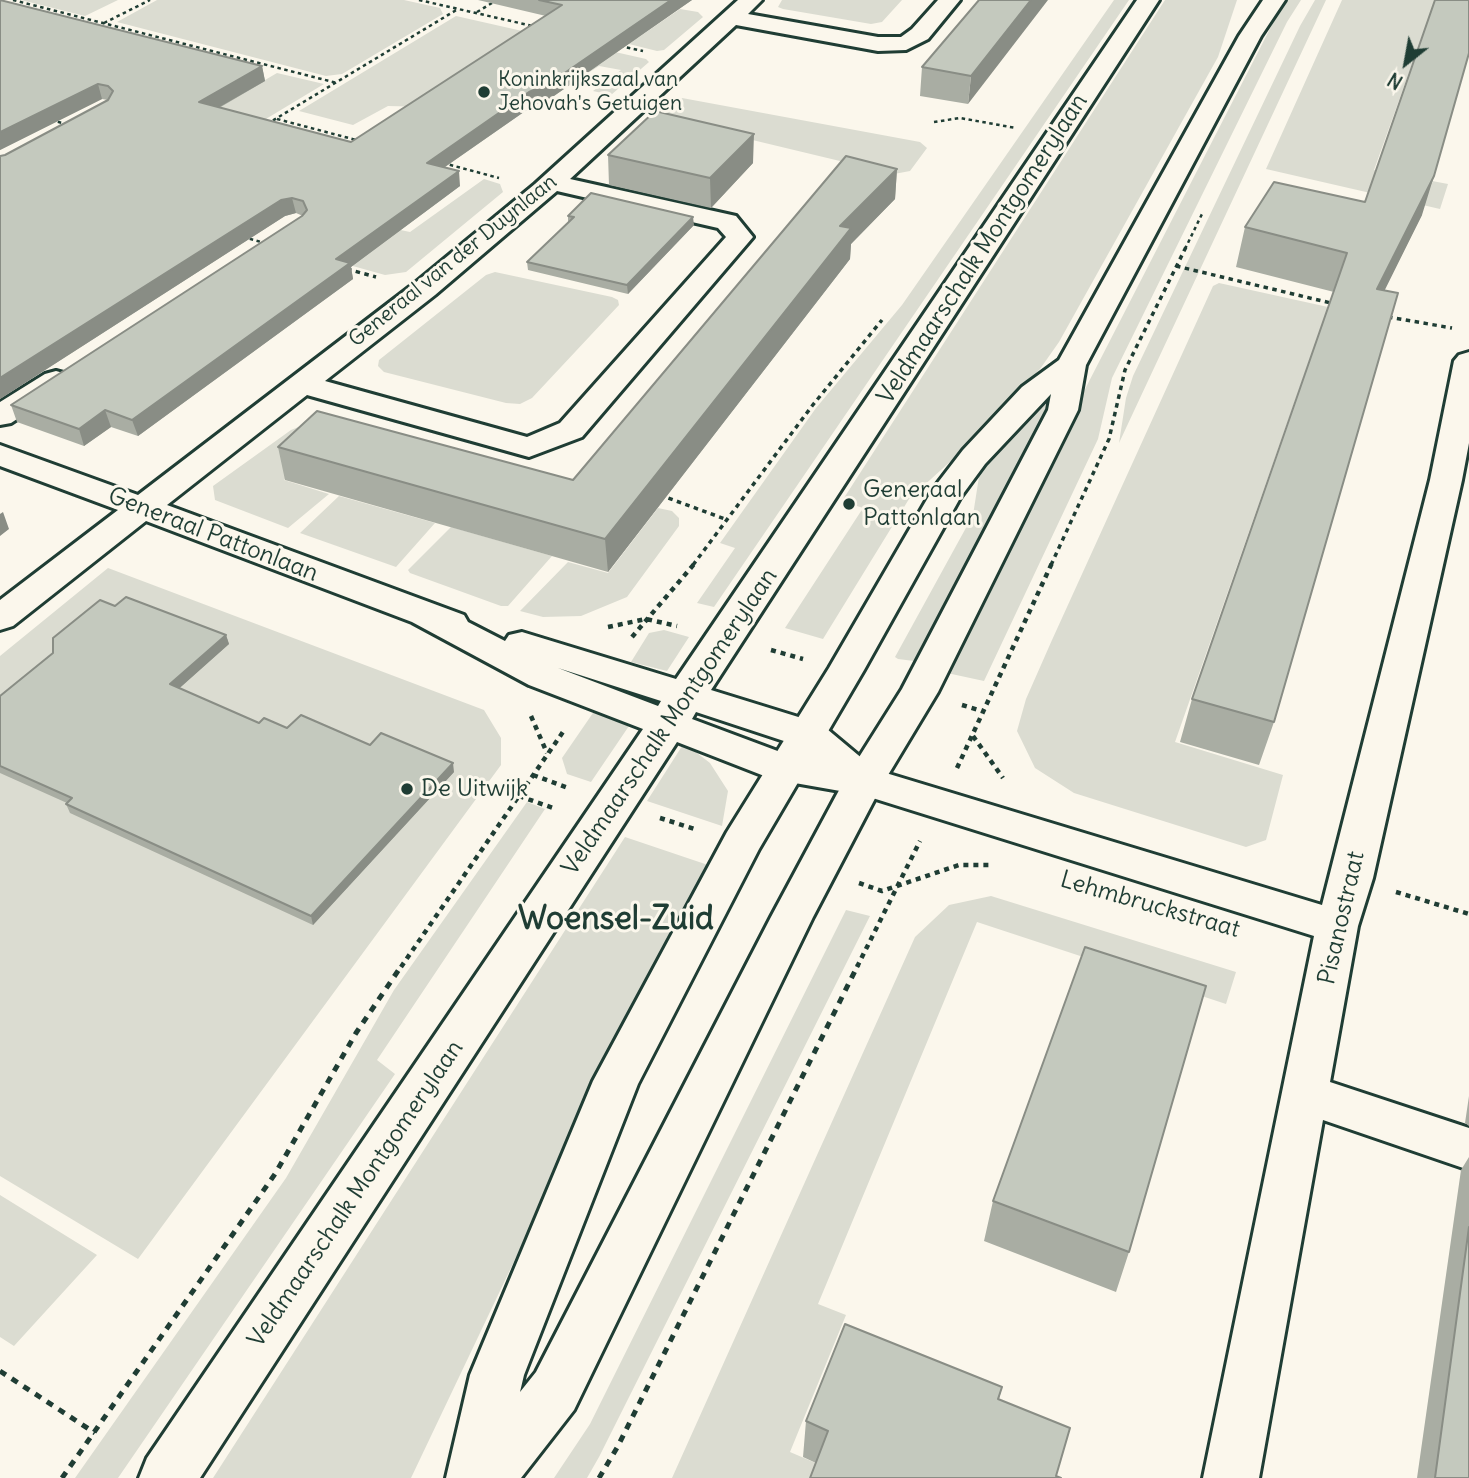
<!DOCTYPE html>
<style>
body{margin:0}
#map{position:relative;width:1469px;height:1478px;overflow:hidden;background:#fbf7ec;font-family:Delius,sans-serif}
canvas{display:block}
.north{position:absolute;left:1371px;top:28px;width:70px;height:70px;-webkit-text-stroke:5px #fbf7ec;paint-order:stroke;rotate:211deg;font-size:19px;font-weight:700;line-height:28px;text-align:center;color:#1f3d34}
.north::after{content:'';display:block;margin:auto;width:24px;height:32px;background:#1f3d34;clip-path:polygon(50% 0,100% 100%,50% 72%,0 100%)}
</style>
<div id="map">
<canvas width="1469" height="1478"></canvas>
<div class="north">N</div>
</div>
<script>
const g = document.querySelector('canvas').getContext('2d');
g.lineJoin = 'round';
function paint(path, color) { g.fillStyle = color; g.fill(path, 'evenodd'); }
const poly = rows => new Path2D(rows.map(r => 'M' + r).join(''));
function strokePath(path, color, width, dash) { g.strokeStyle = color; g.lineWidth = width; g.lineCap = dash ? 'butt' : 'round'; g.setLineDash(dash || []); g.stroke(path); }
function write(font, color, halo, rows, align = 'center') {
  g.font = font + ' Delius,sans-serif'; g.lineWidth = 6; g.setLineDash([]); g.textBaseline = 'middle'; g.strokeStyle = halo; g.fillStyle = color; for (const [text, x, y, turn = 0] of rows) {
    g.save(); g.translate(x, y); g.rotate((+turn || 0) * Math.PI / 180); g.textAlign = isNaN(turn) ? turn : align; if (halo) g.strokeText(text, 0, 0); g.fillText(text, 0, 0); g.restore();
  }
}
paint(poly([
 [21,0,118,0,85,16],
 [157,0,404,0,440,8,443,14,342,74,326,76,117,22],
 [782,0,902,0,882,22,871,24,783,9,778,7],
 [1114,0,1129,0,714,607,697,603,735,548,720,543,816,408,902,305],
 [1165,0,1237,0,1218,57,1059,342,1040,369,963,450,909,499,823,639,785,628,863,508,842,501],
 [1287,0,1301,0,1287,22,1112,378,1098,439,984,681,947,673,946,670,1081,397,1275,19],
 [1315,0,1326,0,1119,443,1126,398,1133,376,1300,26],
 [1342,0,1435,0,1374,170,1448,184,1440,209,1266,169],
 [680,9,698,12,703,17,664,50,657,51,625,43,639,37],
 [456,16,646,59,649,62,611,95,593,91,621,70,599,66,585,75,505,56,428,107,388,106,353,125,299,111],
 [277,73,324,84,216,149,207,114],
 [682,98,920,142,927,148,910,171,894,174,665,119,662,113],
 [484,179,500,184,503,192,406,272,385,275,342,263,391,228,410,232],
 [495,272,612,297,618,300,619,305,532,398,520,404,506,403,384,372,378,366,379,360,486,275],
 [1219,283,1328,307,1175,742,1283,775,1266,840,1246,847,1074,793,1035,768,1017,731,1026,699,1052,640,1213,286],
 [1050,389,1058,392,914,661,898,659,895,657,973,515,981,464],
 [311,422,345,424,284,480,329,494,288,528,215,500,213,486,291,430],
 [339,496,435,523,396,567,300,533],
 [658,508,672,511,679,518,679,526,627,597,581,616,543,617,520,611,568,562,608,573],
 [451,527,552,556,508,606,501,606,410,573,408,570],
 [108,568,484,710,501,738,501,765,138,1259,0,1176,0,656],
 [664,630,689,637,667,671,631,662,649,633],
 [595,710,631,723,591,782,567,774,562,758],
 [684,743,710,763,728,791,722,826,647,801],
 [527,802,545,809,377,1060,395,1074,118,1478,75,1478,286,1178,394,990],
 [625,837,708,865,606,1068,411,1478,213,1478],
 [991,896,1236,972,1226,1004,977,922,818,1304,846,1315,790,1452,825,1467,820,1478,672,1478,915,937,949,905],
 [846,910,870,916,599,1457,587,1478,554,1478,590,1424],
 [0,1195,97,1255,14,1346,0,1337]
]), '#dbdcd1');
const minor = poly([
 [738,0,762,0,748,14,878,37,901,37,912,29,938,0,960,0,928,39,906,50,878,51,736,25,570,179,736,216,753,237,582,437,529,457,307,395,167,505,464,615,468,622,505,641,509,635,522,632,676,679,1137,0,1159,0,711,690,821,724,876,770,1322,905,1430,480,1454,361,1459,355,1469,352,1469,443,1462,480,1373,878,1358,926,1330,1082,1469,1128,1469,1170,1323,1120,1259,1478,1203,1478,1314,936,863,795,772,779,677,742,200,1478,139,1478,147,1458,643,729,529,685,412,622,146,521,13,626,0,630,0,600,118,510,0,466,0,445,138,495,415,283,535,184,738,0],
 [557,191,718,228,726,237,560,423,527,437,325,381,435,295,557,191],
 [558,668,661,701,658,706,558,668],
 [696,712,793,744,811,759,791,756,692,719,696,712],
 [56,371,67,374,71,380,67,386,11,423,0,425,0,402,45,374,56,371]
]);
const major = poly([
 [1263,0,1285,0,1261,36,1086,365,1078,410,938,692,882,785,813,917,574,1410,521,1478,446,1478,470,1375,593,1081,727,832,829,668,933,489,963,450,1022,387,1059,360,1239,36,1263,0],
 [1051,394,1048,410,902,689,844,781,771,917,536,1372,520,1392,524,1375,638,1084,759,849,864,670,960,498,985,464,1051,394]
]);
strokePath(minor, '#1f3d34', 6);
strokePath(major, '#1f3d34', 6);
strokePath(poly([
 [13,0,337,83],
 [419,0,537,27],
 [477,12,497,0],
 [104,23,150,0],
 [620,46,643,51],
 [277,119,360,141],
 [51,120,70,125],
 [934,122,960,118,1016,128],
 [267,124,458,9],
 [443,163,499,178],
 [243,237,265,243],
 [1185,249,1202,214]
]), '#1f3d34', 2.5, [3.5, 3.5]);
strokePath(poly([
 [1176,266,1335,304],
 [347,269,376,277],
 [1388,317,1452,328],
 [660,495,725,519],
 [693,565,812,406,882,320],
 [1051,565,1109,439,1125,370,1186,247]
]), '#1f3d34', 3.5, [4.5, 4.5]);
strokePath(poly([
 [608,627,646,619,677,626],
 [632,637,695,563],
 [771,650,803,659],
 [962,705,985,712],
 [531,716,547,753],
 [973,736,1003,778],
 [957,768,1052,563],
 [533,775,568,788],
 [519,796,556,809],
 [660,818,698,830],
 [859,883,882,891,959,865,989,865],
 [1396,892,1469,914],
 [401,967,565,729],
 [857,967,920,841]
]), '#1f3d34', 4.5, [5, 5]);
strokePath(poly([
 [0,1371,95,1433],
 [62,1478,275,1174,356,1033,402,965],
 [599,1478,618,1446,858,965]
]), '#1f3d34', 5, [7, 7]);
paint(minor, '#fbf7ec');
paint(major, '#fbf7ec');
paint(poly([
 [0,0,262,66,265,81,219,108,351,142,546,16,478,0,692,0,551,98,531,107,445,167,460,186,351,267,353,279,138,436,111,427,84,446,17,422,11,405,303,216,296,213,285,216,0,399,0,156,5,155,108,100,102,99,0,150],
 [979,0,968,104,920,96,922,67],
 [608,155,753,163,711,208,609,185],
 [897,169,895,199,851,244,850,259,608,572,285,480,278,447,573,480],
 [1422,215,1384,290,1274,722,1259,765,1180,742,1192,699,1334,292,1236,267,1245,227],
 [568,216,694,225,628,294,528,270,527,262,568,223],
 [115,606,226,635,229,644,179,688,259,723,370,745,454,772,313,925,70,813,66,804,67,803,0,773,0,696],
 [1469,1096,1469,1126,1465,1123],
 [1469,1157,1469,1478,1417,1478,1461,1170],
 [993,1201,1129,1252,1116,1292,984,1241],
 [1002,1387,999,1399,816,1463,803,1457,806,1421]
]), '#a9ada3');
paint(poly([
 [671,0,692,0,551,98,531,107,429,178,427,163,529,92],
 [1031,0,1048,0,968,104,971,76],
 [262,66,265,81,202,117,199,102],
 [98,84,102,99,0,150,0,132],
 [754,134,753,163,711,208,710,178],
 [897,169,895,199,851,244,850,259,608,572,605,539,840,226],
 [459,171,460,186,351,267,353,279,138,436,132,420,336,259],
 [1434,176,1422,215,1365,330,1377,289],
 [292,198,296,213,285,216,0,399,0,378,281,200],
 [693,217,694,225,628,294,627,285],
 [105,410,111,427,84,446,79,429],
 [3,512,9,529,0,536,0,514],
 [226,635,229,644,173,694,170,684],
 [453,763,454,772,313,925,311,916]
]), '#898d85');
const building = poly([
 [0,0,262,66,199,102,351,142,562,5,539,0,671,0,550,83,529,92,427,163,459,171,336,259,350,263,132,420,105,410,79,429,11,405,302,216,307,210,303,201,292,198,281,200,0,378,0,156,5,155,108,100,113,91,108,86,98,84,0,132,0,0],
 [979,0,1031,0,971,76,922,67,979,0],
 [1435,0,1469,0,1469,53,1434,176,1377,289,1398,293,1274,722,1192,699,1347,253,1245,227,1274,182,1365,202,1435,0],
 [655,111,754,134,710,178,608,155,655,111],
 [846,156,897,169,840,226,851,228,605,539,278,447,317,411,573,480,846,156],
 [591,193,693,217,627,285,527,262,574,217,568,216,591,193],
 [126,597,226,635,170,684,259,723,264,718,287,728,301,715,370,745,381,733,453,763,311,916,66,804,72,798,0,766,0,696,53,653,53,638,100,600,115,606,126,597],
 [1085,947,1206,986,1129,1252,993,1201,1085,947],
 [1469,1227,1469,1478,1435,1478,1469,1227],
 [845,1324,1002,1387,998,1399,1070,1428,1056,1476,1061,1478,810,1478,828,1431,806,1421,845,1324]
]);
paint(building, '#c4c9be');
strokePath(building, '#898d85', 2);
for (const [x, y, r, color] of [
 [484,92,7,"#1f3d34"],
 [849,504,7,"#1f3d34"],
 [407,789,7,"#1f3d34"]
]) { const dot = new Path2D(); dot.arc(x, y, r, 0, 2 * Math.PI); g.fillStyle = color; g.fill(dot); strokePath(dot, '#fbf7ec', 2.5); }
write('21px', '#1f3d34', '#fbf7ec', [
 ["Koninkrijkszaal van",498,80],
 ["Jehovah's Getuigen",498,104]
], 'left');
write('21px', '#1f3d34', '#fbf7ec', [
 ["Generaal van der Duynlaan",453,261,-39]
]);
write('24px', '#1f3d34', '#fbf7ec', [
 ["Veldmaarschalk Montgomerylaan",983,249,-57],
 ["Generaal Pattonlaan",213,535,21],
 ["Veldmaarschalk Montgomerylaan",670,722,-56],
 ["Lehmbruckstraat",1150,905,16],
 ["Pisanostraat",1342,918,-77],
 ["Veldmaarschalk Montgomerylaan",356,1194,-56]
]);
write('24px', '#1f3d34', '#fbf7ec', [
 ["Generaal",863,490],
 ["Pattonlaan",863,518],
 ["De Uitwijk",421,789]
], 'left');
write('bold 32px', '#1f3d34', '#fbf7ec', [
 ["Woensel-Zuid",616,920]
]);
</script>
